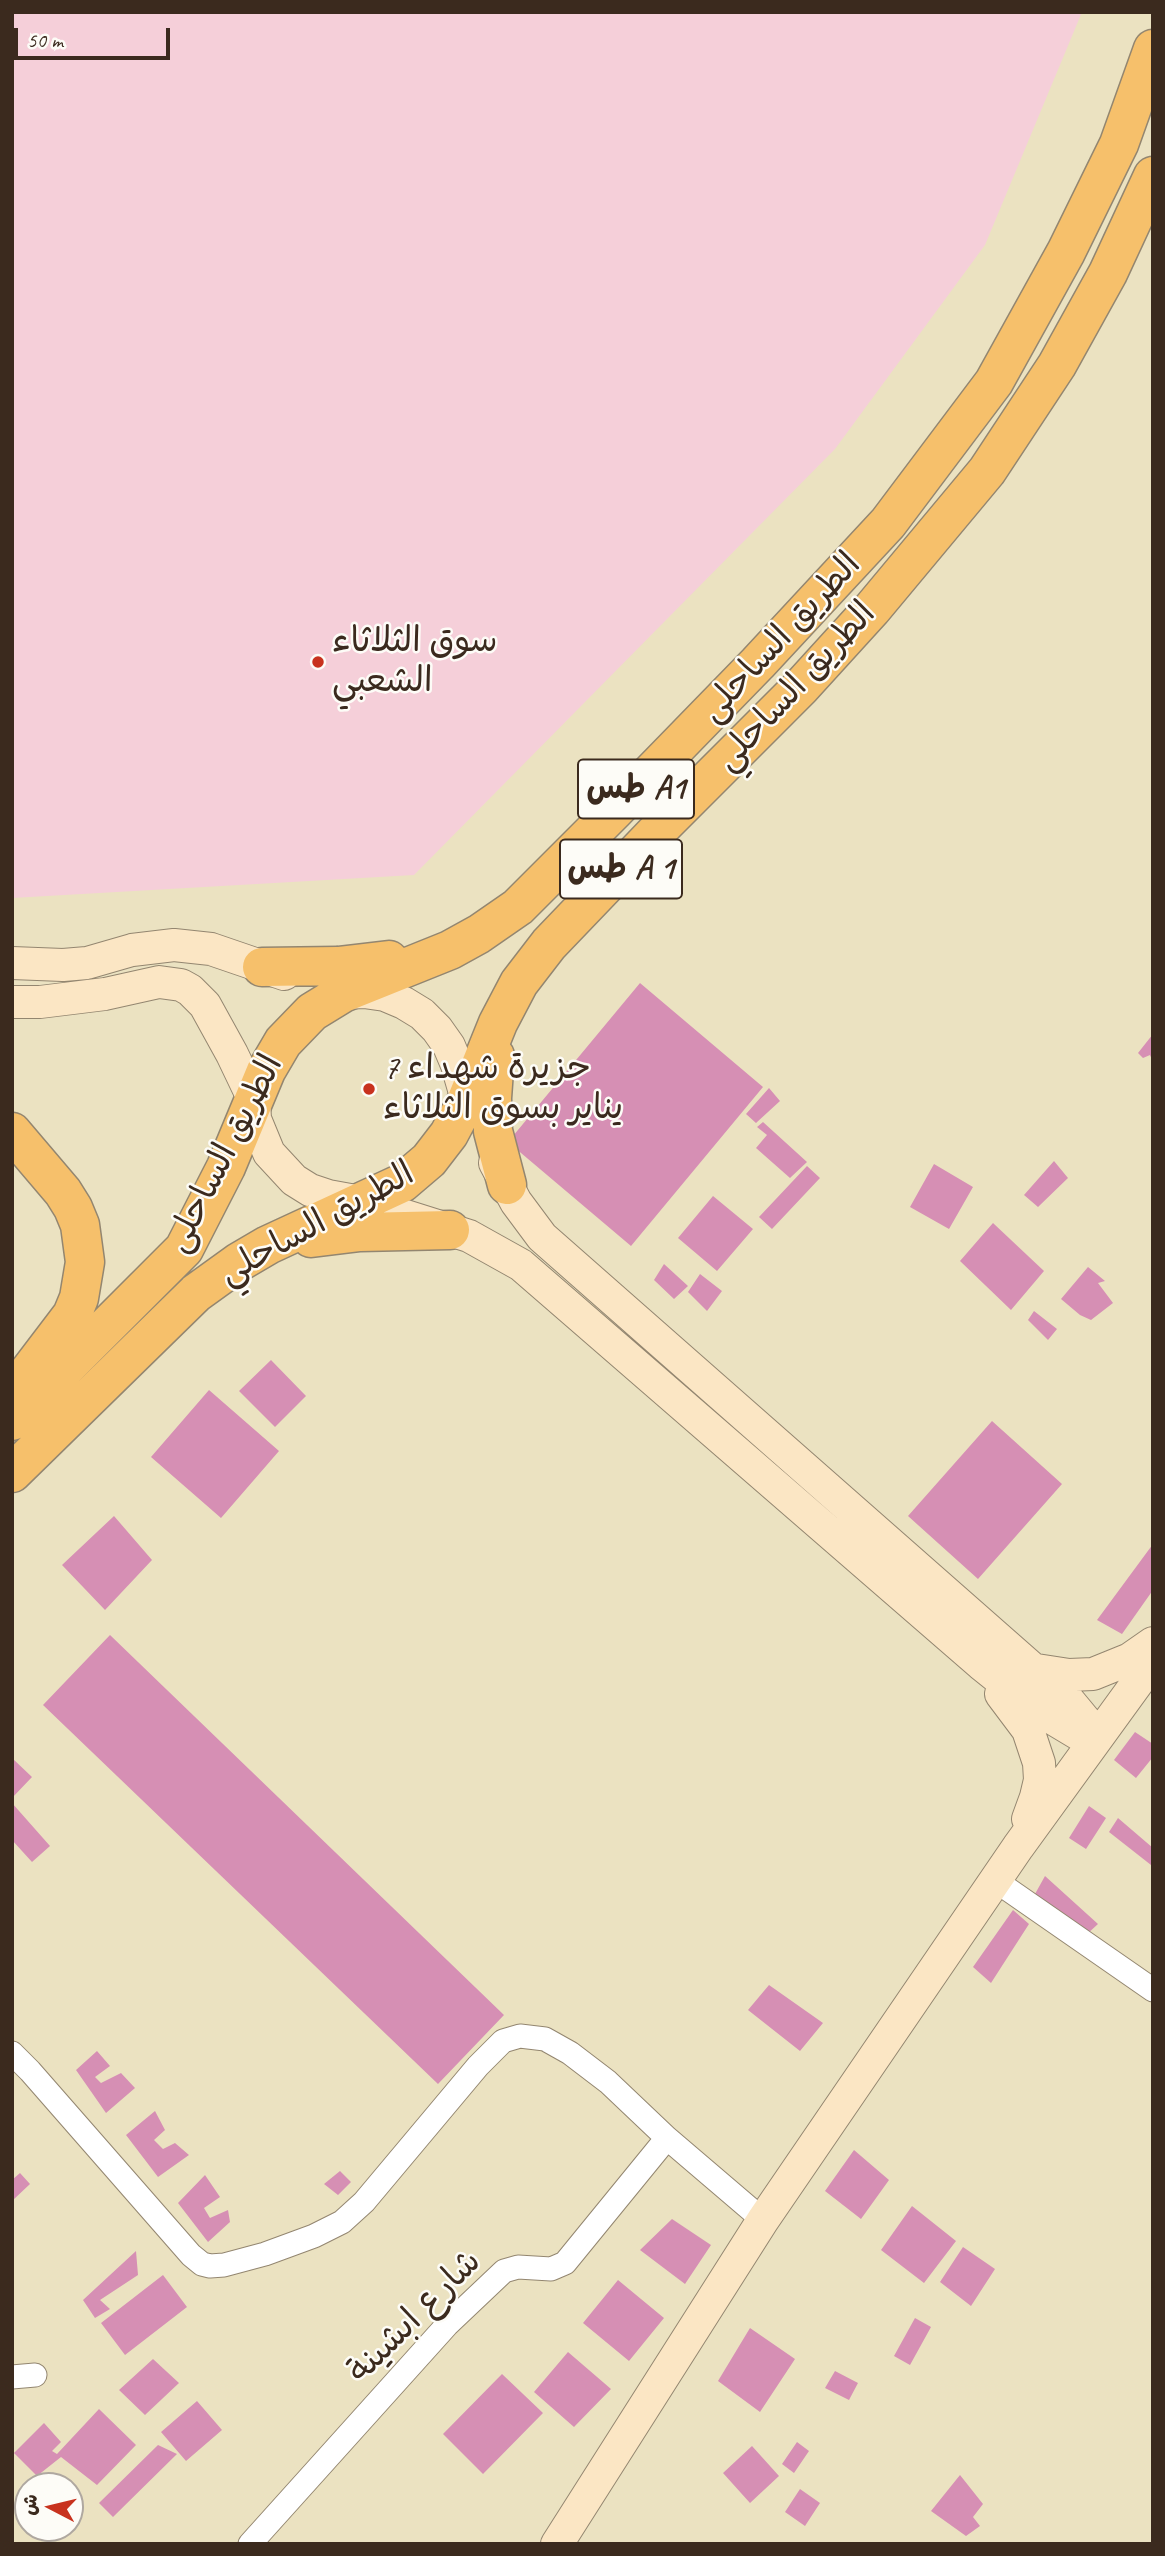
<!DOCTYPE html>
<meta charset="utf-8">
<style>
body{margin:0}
#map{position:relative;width:1165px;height:2556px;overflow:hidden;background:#ebe2c1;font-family:Caveat,"Playpen Sans Arabic",sans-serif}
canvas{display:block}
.frame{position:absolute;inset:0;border:14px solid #3b2a1e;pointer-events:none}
.north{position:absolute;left:14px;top:2472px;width:70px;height:70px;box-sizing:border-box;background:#fdfcf7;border:2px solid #afa8a0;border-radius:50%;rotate:277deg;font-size:19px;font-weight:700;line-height:28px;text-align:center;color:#3b2a1e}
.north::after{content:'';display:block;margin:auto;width:24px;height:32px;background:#c8321e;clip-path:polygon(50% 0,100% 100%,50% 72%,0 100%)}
.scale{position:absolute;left:14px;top:28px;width:156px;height:32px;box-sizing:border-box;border:4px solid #3b2a1e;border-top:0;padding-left:9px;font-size:21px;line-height:24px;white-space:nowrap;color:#3b2a1e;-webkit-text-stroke:5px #fdfcf7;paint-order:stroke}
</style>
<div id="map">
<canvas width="1165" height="2556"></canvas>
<div class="frame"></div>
<div class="north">ش</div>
<div class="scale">50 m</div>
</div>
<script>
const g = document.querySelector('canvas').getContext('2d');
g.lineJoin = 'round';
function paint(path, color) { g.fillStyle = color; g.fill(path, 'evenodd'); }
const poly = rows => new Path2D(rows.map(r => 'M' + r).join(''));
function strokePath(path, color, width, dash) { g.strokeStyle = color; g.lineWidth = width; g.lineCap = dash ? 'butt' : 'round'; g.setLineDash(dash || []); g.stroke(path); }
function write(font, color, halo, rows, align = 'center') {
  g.font = font + ' Caveat,"Playpen Sans Arabic",sans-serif'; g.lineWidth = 5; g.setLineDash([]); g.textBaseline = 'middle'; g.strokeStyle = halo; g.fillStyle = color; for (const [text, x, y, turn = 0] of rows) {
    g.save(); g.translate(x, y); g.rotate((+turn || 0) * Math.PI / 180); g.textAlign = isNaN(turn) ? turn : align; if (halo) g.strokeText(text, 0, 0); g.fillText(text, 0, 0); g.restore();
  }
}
paint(poly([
 [12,12,1082,12,985,245,835,449,414,875,12,898]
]), '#f5cfd9');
paint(poly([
 [640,983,763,1087,631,1246,508,1142],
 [1153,1034,1153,1062,1150,1055,1143,1058,1138,1053],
 [769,1088,780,1101,756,1123,746,1114],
 [763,1122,807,1162,790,1178,756,1148,767,1135,757,1127],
 [1054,1161,1068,1178,1038,1207,1024,1195],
 [934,1164,973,1187,949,1229,910,1207],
 [807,1166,820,1178,772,1229,759,1217],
 [713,1196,753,1229,717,1271,678,1238],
 [993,1223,1044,1271,1011,1310,960,1261],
 [664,1264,688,1286,674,1299,654,1280],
 [1088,1267,1105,1281,1098,1283,1113,1303,1091,1320,1080,1315,1061,1299],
 [700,1274,722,1291,707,1311,688,1292],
 [1034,1311,1057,1329,1048,1340,1028,1320],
 [271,1360,306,1396,275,1427,239,1391],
 [209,1390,279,1451,221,1518,151,1457],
 [992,1421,1062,1484,978,1579,908,1516],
 [114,1516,152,1560,105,1610,62,1565],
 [1153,1544,1153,1590,1122,1634,1097,1620],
 [110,1635,504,2015,438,2084,43,1705],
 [1135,1732,1153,1744,1153,1757,1136,1778,1114,1760],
 [12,1758,32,1777,12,1798],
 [12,1803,50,1846,32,1862,12,1840],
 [1089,1806,1106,1818,1086,1849,1069,1838],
 [1118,1818,1153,1848,1151,1865,1109,1832],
 [1045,1876,1098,1924,1086,1935,1035,1894],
 [1013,1910,1029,1924,991,1983,973,1967],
 [769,1985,823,2023,800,2051,748,2010],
 [97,2051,110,2066,95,2077,101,2083,121,2073,135,2088,106,2113,76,2070],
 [155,2111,165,2130,154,2140,163,2149,175,2143,189,2155,158,2177,126,2135],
 [854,2150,889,2180,861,2219,825,2191],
 [340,2171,351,2182,338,2195,324,2184],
 [20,2173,30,2184,12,2201,12,2180],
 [205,2175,220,2197,204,2208,210,2218,228,2210,230,2222,208,2242,178,2203],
 [912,2206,956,2241,924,2283,881,2250],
 [672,2219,711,2245,685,2284,640,2250],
 [963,2247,995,2269,971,2306,940,2282],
 [136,2251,138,2275,100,2300,110,2309,95,2318,83,2300],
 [163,2275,187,2307,125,2355,101,2323],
 [618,2280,664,2318,629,2361,583,2323],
 [915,2318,931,2327,910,2365,894,2356],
 [750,2328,795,2359,760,2412,718,2381],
 [568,2352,611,2389,574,2427,534,2392],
 [153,2359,179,2383,145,2415,119,2390],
 [835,2371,858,2383,849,2400,825,2388],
 [502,2374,543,2413,483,2474,443,2434],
 [197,2401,222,2430,186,2461,161,2432],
 [99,2409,136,2445,97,2485,61,2457,37,2476,14,2453,44,2423,61,2442,52,2451,57,2454],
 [797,2442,809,2451,794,2473,782,2464],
 [158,2445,177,2454,113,2517,99,2503],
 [752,2446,779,2476,750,2503,723,2473],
 [960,2475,983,2504,973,2517,980,2526,966,2536,931,2511],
 [800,2489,820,2503,805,2526,785,2512]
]), '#d68fb4');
const street = poly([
 [996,1881,1153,1990],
 [12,2053,30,2071,191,2255,202,2264,210,2266,224,2265,265,2254,314,2236,342,2222,364,2202,478,2066,503,2041,520,2036,545,2039,570,2053,608,2082,667,2138],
 [12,2377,35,2375],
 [250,2544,447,2325,504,2271,518,2267,551,2269,565,2263,667,2138,763,2220]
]);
const secondary = poly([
 [12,963,63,965,87,963,132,950,174,945,211,949,284,974],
 [343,993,364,992,385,995,404,1003,422,1014,437,1029,449,1046,457,1065,470,1110],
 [12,1002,40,1002,105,994,159,982,181,985,190,990,205,1005,232,1054,254,1100,255,1119,269,1153,294,1180,310,1190,328,1196,361,1202,469,1236,521,1265,981,1664,1037,1709,1092,1742],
 [495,1163,516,1202,542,1237,1068,1700,1097,1735],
 [1030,1669,1069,1675,1093,1674,1130,1659,1153,1643],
 [1001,1694,1028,1730,1039,1763,1040,1780,1036,1797,1028,1819],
 [557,2544,763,2220,1018,1847,1153,1661]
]);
const highway = poly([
 [262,967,338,966,389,960],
 [495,1056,492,1098,493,1131,507,1185],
 [12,1132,63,1192,73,1208,80,1225,85,1262,79,1298,72,1315,15,1390],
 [311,1238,360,1232,450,1230],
 [12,1421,184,1249,226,1167,266,1071,283,1042,312,1012,343,993,450,950,479,934,518,907,614,811,758,663,888,523,994,382,1066,252,1119,144,1153,49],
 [12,1473,196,1293,239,1262,268,1245,402,1183,429,1160,449,1134,466,1102,498,1023,519,983,549,944,665,823,801,687,872,609,987,471,1057,365,1108,273,1153,176]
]);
strokePath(street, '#938670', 25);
strokePath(secondary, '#938670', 34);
strokePath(highway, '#938670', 41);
strokePath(street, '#fff', 23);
strokePath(secondary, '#fbe6c4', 32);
strokePath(highway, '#f6c06b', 38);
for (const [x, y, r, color] of [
 [318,662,7,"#c8321e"],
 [369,1089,7,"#c8321e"]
]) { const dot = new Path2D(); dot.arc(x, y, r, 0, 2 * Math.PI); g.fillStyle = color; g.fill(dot); strokePath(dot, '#fdfcf7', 2.5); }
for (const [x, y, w] of [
 [636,789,116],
 [621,869,122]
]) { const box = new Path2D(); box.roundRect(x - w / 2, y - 29.5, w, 59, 5); g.fillStyle = '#fdfcf7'; g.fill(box); strokePath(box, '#3b2a1e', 2); }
write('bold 33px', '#3b2a1e', null, [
 ["طس A1",636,789],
 ["طس A 1",621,869]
]);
write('35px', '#3b2a1e', '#fdfcf7', [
 ["الطريق الساحلى",781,638,-47],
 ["الطريق الساحلي",796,687,-47],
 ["الطريق الساحلى",225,1154,-63],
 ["الطريق الساحلي",317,1224,-29],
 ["شارع ابشينة",415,2317,-45]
]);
write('35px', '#3b2a1e', '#fdfcf7', [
 ["سوق الثلاثاء",332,642],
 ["الشعبي",332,682],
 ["جزيرة شهداء 7",383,1069],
 ["يناير بسوق الثلاثاء",383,1109]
], 'left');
</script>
